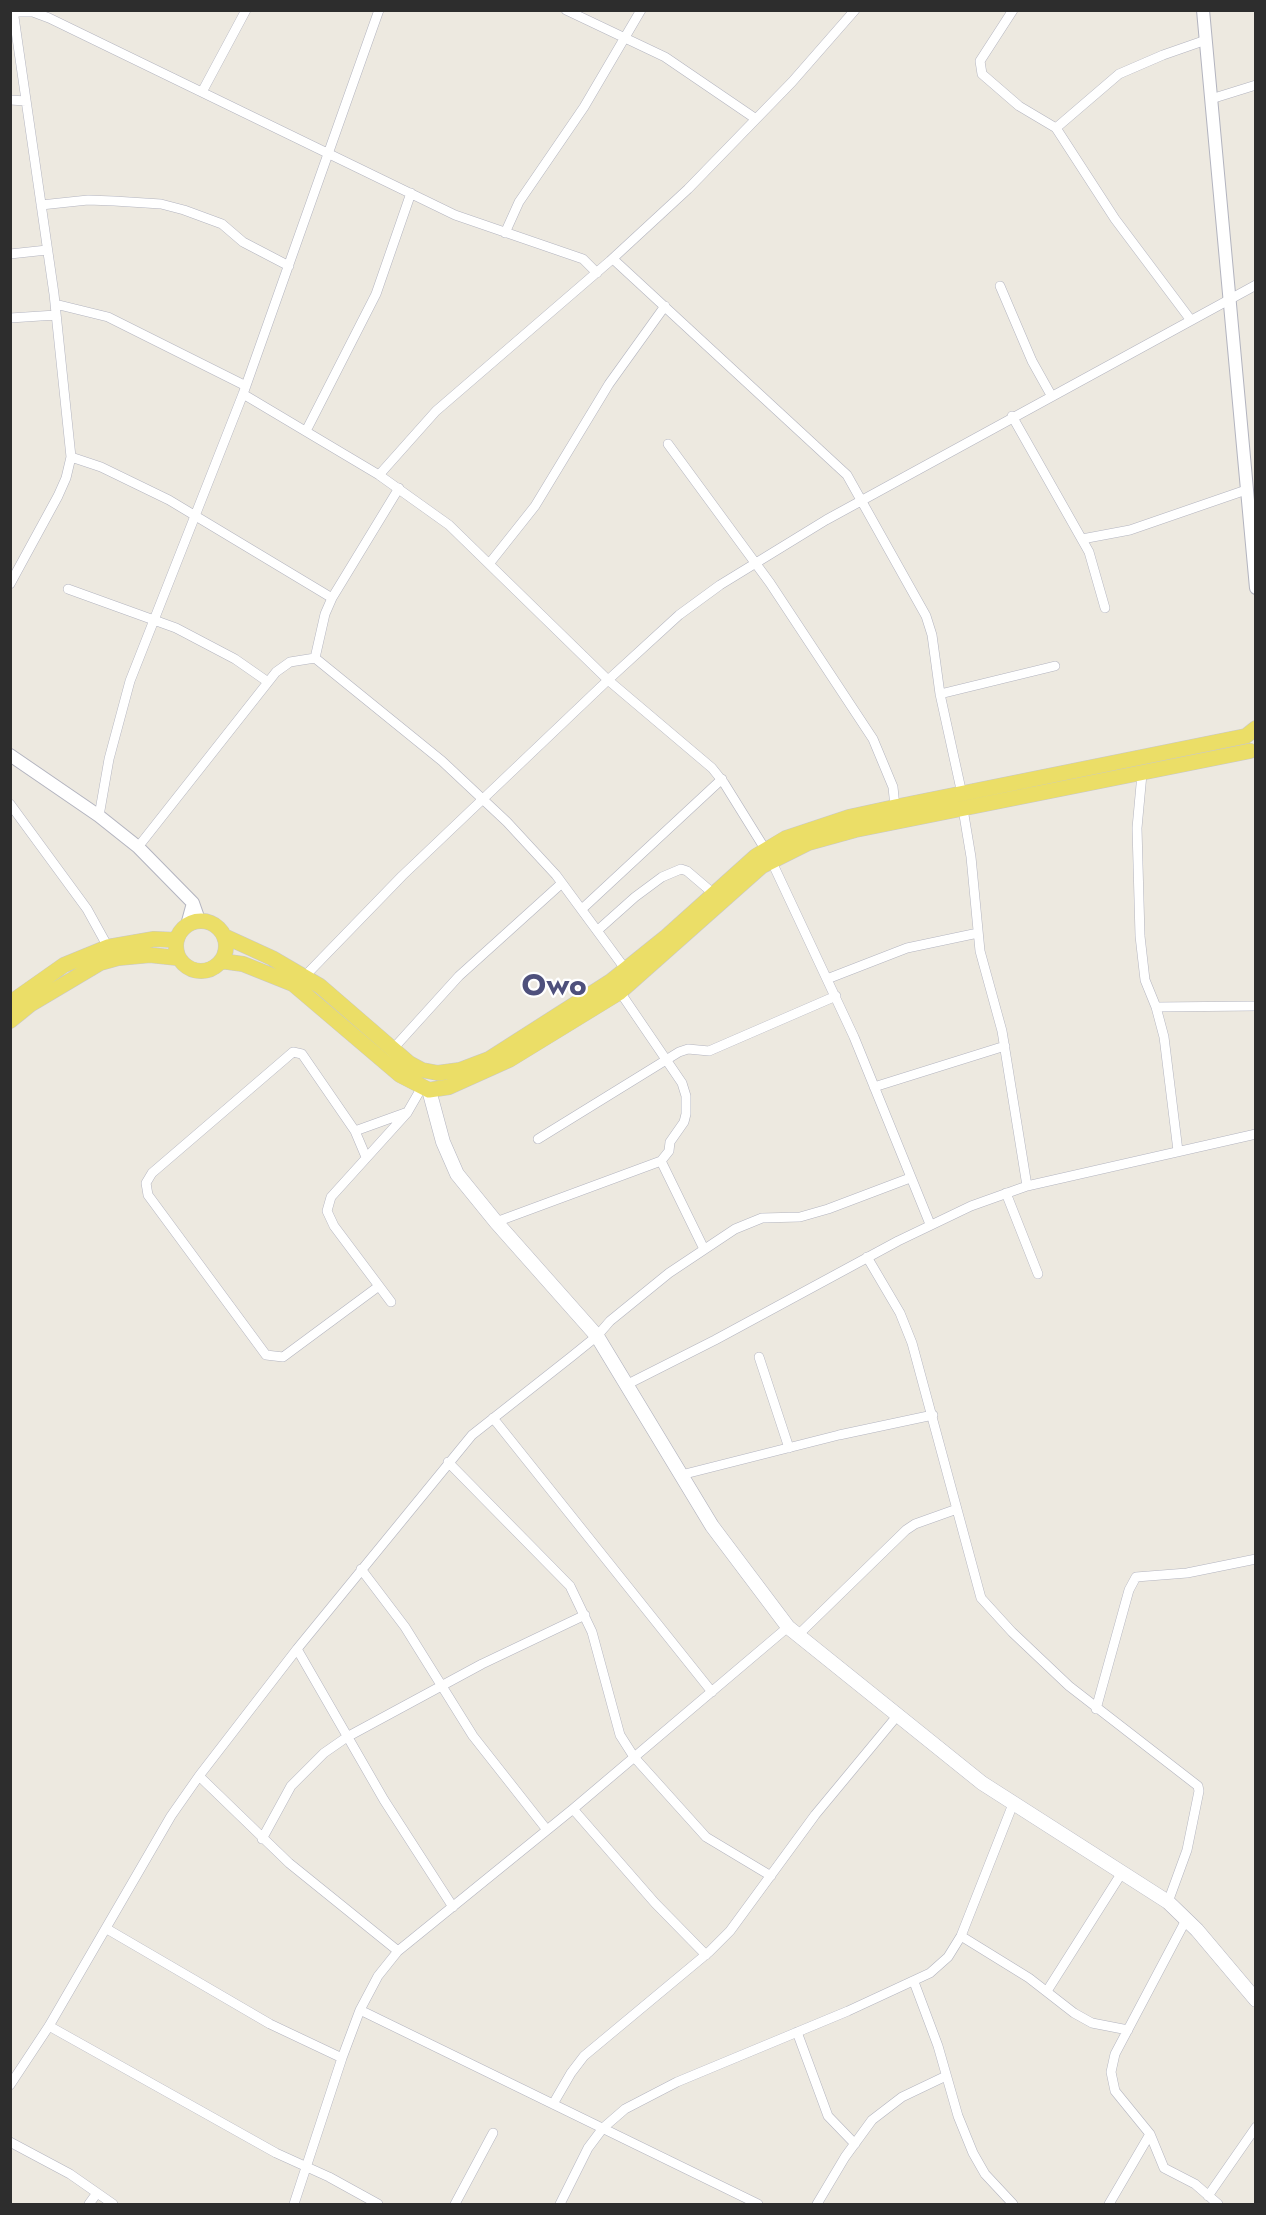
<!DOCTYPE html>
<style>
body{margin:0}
#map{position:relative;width:1266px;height:2215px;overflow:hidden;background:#ede9e0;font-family:Jost,sans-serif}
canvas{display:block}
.frame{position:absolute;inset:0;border:12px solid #2d2d2d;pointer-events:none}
</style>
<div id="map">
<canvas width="1266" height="2215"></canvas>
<div class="frame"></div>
</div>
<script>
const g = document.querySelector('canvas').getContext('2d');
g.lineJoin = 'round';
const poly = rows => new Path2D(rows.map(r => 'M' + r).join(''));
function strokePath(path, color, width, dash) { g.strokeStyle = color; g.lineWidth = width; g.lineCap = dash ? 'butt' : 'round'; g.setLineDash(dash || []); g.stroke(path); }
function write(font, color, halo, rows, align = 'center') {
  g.font = font + ' Jost,sans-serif'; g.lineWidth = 4.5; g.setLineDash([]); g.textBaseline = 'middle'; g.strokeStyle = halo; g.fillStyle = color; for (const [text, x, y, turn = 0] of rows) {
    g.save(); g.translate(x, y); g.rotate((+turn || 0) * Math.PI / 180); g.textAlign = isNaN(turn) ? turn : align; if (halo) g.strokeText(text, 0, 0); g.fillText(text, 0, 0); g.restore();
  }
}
const minor = poly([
 [566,10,665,57,756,119],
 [1013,10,980,61,982,74,1019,106,1056,128,1115,219,1190,319],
 [13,12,33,12,49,18,455,215,583,259,597,273],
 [202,92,246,10],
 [1211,99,1256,85],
 [10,100,26,101],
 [1056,128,1119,74,1163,55,1206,40],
 [41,205,88,200,114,201,161,204,184,210,222,224,243,242,289,266],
 [505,233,519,202,584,107,641,10],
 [10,254,47,250],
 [613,259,847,475,926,616,932,635,940,694,962,794],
 [1000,286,1032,361,1051,395],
 [55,304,108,317,246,386],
 [10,318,56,315],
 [243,394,379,475,449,525,608,680,712,768,724,783,765,849],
 [1012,416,1089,552,1105,608],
 [306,431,376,294,411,193],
 [668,444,770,583,873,739,893,787,895,807],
 [71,457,101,467,169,500,332,598],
 [379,475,436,411,610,261,688,189,792,82,855,10],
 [1082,539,1130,530,1246,490],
 [489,564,535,506,609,384,665,306],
 [10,584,58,496,66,478,71,457,54,294,13,10],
 [68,589,176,628,235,659,268,682],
 [315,658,325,614,332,598,399,488],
 [940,694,1055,666],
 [1142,774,1137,828,1140,936,1145,980,1156,1007,1164,1037,1178,1151],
 [10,804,87,909,108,947],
 [963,809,971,857,980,951,1002,1031,1027,1186],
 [99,816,109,759,130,681,243,394,379,10],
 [138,847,276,672,290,662,315,658,442,761,507,822,556,875,626,970],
 [771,860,854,1037,930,1224],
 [582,909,722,779],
 [598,930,635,897,662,877,681,869,687,871,714,894],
 [305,976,402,876,608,680,679,615,720,585,826,520,1256,285],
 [827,979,907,948,978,933],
 [1156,1007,1256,1006],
 [392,1050,459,976,562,883],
 [874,1087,1005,1046],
 [355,1131,405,1113],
 [538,1139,679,1052,688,1049,709,1051,836,996],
 [366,1157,355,1131,302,1054,293,1052,152,1173,146,1183,148,1195,266,1355,283,1357,379,1286],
 [661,1161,704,1249],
 [1006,1193,1038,1274],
 [496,1222,661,1161,669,1151,670,1142,684,1122,686,1114,686,1096,682,1083,620,992],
 [867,1257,900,1313,912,1343,981,1598,1012,1632,1069,1686,1198,1786,1199,1791,1187,1850,1168,1902],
 [391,1302,334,1226,327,1211,331,1197,407,1113,422,1087],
 [759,1357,789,1448],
 [626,1385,715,1340,898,1241,971,1206,1027,1186,1256,1134],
 [493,1418,712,1692],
 [448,1462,570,1586,592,1632,620,1735,634,1757,706,1837,771,1876],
 [681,1475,839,1435,933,1415],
 [361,1569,405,1627,473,1736,547,1830],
 [797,1636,906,1530,915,1524,957,1509],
 [297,1649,384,1800,453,1907],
 [1096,1709,1129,1590,1136,1577,1187,1573,1256,1559],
 [199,1776,289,1863,398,1951],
 [573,1809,655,1903,706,1955],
 [262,1839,291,1786,324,1753,347,1737,482,1664,585,1615],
 [1187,1918,1115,2054,1111,2072,1115,2091,1150,2134,1164,2168,1195,2184,1218,2204],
 [107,1929,270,2024,342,2058],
 [961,1936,1029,1978,1074,2013,1092,2023,1128,2030],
 [914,1982,938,2046,958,2116,973,2153,985,2174,1013,2204],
 [1047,1991,1123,1871],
 [360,2010,758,2204],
 [49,2026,276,2153,329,2177,378,2204],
 [797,2032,828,2116,855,2144],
 [10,2085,49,2026,171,1816,199,1776,297,1649,472,1435,571,1357,597,1336,610,1321,669,1273,735,1229,762,1218,800,1217,828,1209,910,1178],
 [553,2104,571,2073,584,2056,709,1952,730,1931,815,1815,897,1716],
 [10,2142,70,2174,113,2204],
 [1208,2196,1256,2127],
 [89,2204,97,2193],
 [294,2204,342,2058,360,2010,378,1976,398,1951,573,1809,788,1627],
 [455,2204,493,2133],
 [560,2204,588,2148,603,2128,625,2109,677,2082,848,2011,930,1973,948,1957,961,1936,1013,1804],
 [817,2204,845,2157,872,2120,902,2097,946,2076],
 [1109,2204,1150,2134]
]);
const tertiary = poly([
 [1203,10,1256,588],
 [10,755,99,816,138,847,193,903,199,920],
 [187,925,193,903]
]);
const secondary = poly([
 [429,1090,443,1142,457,1174,496,1222,597,1336,712,1526,788,1627,982,1783,1168,1902,1197,1930,1256,2000]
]);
const primary = poly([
 '176 946a25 25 0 1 1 50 0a25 25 0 1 1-50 0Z',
 [224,936,272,958,320,986,409,1063,422,1070,438,1073,460,1070,489,1059,611,981,667,936,756,856,786,838,849,817,895,807,1246,736,1256,728],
 [221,961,243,964,293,984,400,1075,429,1090,449,1087,509,1060,620,992,762,866,808,843,855,830,1250,751],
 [10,1003,64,965,108,947,154,939,176,940],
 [10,1021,31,1004,100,963,118,958,150,955,178,958]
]);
strokePath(minor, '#b3b4bf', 10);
strokePath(tertiary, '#b3b4bf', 14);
strokePath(secondary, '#b3b4bf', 15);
strokePath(primary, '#c8c8c8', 16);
strokePath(minor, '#fff', 9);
strokePath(tertiary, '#fff', 12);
strokePath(secondary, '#fff', 14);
strokePath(primary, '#ebde67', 15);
write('bold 30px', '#4e507c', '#fff', [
 ["Owo",554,988]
]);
</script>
